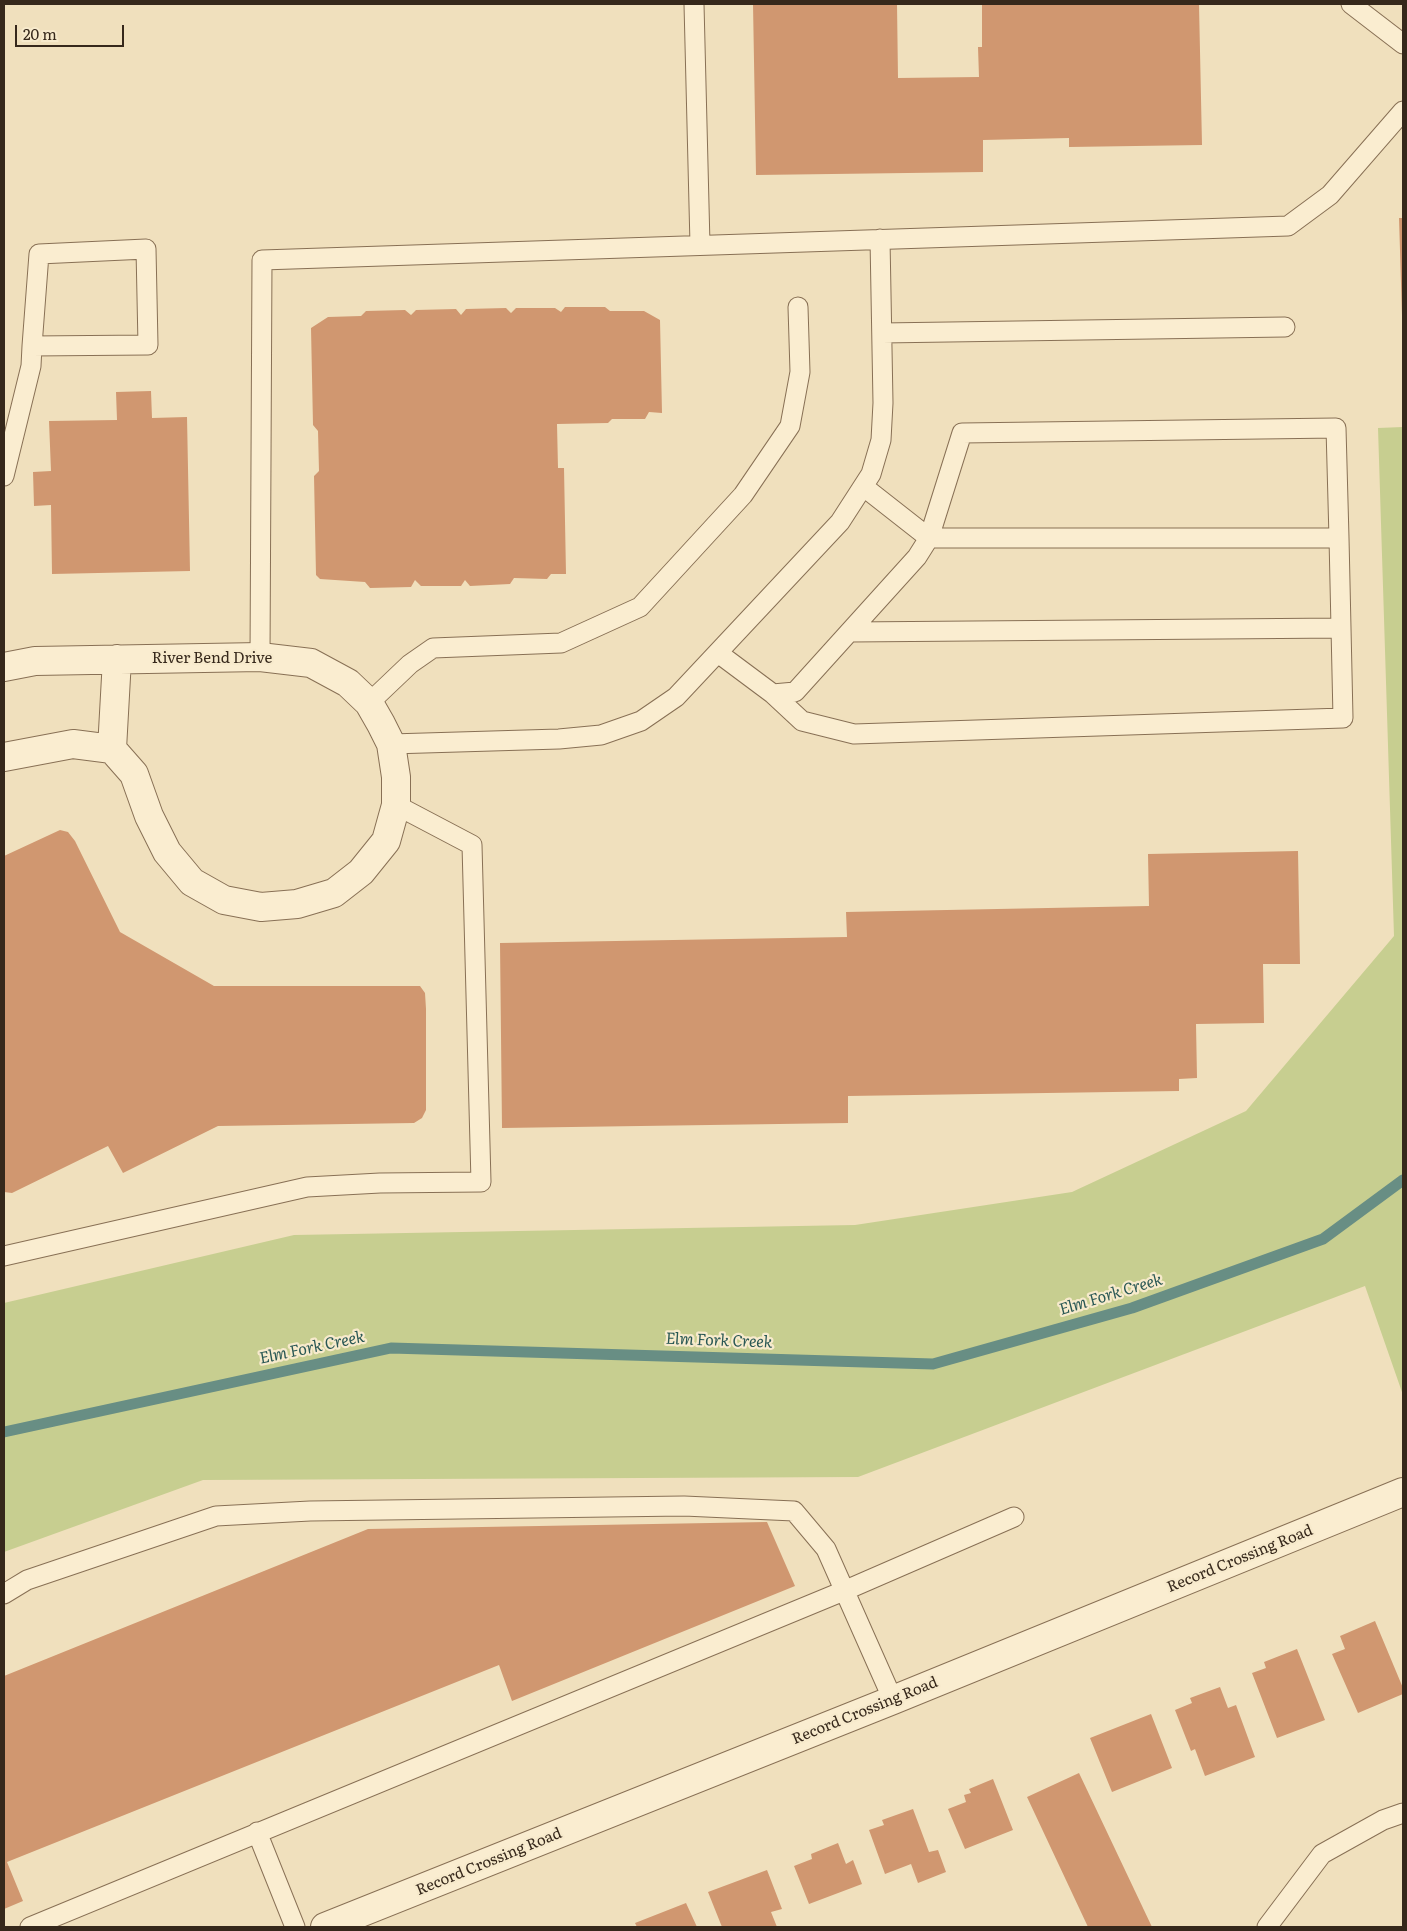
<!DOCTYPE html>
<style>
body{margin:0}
#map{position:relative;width:1407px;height:1931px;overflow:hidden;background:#f0e0bd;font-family:Literata,serif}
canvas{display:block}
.frame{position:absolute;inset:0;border:5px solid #36281b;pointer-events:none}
.scale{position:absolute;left:15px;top:25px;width:109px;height:22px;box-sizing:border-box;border:2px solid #36281b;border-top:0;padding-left:6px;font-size:15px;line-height:18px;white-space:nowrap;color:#36281b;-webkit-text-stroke:4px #f7eacc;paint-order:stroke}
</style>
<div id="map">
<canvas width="1407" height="1931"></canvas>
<div class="frame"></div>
<div class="scale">20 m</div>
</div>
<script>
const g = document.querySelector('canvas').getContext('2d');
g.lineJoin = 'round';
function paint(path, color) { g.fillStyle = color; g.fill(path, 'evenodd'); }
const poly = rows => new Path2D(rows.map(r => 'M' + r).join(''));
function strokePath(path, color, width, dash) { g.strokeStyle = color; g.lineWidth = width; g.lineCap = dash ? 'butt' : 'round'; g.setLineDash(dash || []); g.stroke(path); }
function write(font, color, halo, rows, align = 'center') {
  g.font = font + ' Literata,serif'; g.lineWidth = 4.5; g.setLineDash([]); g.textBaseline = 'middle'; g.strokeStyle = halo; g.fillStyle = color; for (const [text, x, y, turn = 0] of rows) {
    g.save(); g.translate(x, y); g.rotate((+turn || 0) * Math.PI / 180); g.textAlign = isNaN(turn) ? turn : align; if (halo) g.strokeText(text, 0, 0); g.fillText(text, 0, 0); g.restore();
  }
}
paint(poly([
 [1403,427,1403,1395,1365,1286,858,1477,203,1480,4,1552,4,1303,294,1235,855,1225,1072,1192,1246,1111,1394,936,1378,428]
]), '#c7ce90');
strokePath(poly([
 [4,1432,391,1348,933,1364,1132,1308,1323,1239,1403,1180]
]), '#688e84', 11);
paint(poly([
 [753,4,897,4,898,78,979,77,978,47,982,47,982,4,1199,4,1202,145,1069,147,1069,138,983,140,983,172,756,175],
 [1399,218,1403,218,1403,316,1402,316],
 [565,307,605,307,610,311,644,311,660,320,662,413,649,412,645,419,612,419,608,423,557,424,558,468,564,468,566,574,551,574,547,579,514,578,510,584,470,586,465,580,461,586,421,586,415,580,411,587,370,588,365,582,320,579,316,575,314,476,319,471,318,431,313,425,311,328,328,317,361,316,366,311,405,310,411,315,416,310,456,309,461,315,466,309,506,308,511,313,516,308,555,308,561,312],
 [151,391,152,418,187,417,190,571,52,574,51,505,34,506,33,472,51,471,49,421,117,420,116,392],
 [60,830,68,832,75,841,120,932,214,986,420,986,425,993,426,1009,426,1110,422,1118,414,1123,218,1126,123,1173,108,1146,12,1193,4,1192,4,856],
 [1298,851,1300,964,1263,964,1264,1023,1196,1024,1197,1078,1179,1079,1179,1091,848,1096,848,1123,502,1128,500,943,847,937,846,912,1149,906,1148,854],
 [767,1522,795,1586,512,1701,499,1665,7,1862,23,1901,4,1909,4,1676,368,1529],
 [1375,1621,1403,1688,1403,1694,1358,1713,1332,1654,1345,1649,1340,1636],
 [1297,1649,1325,1720,1277,1738,1252,1673,1266,1668,1264,1662],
 [1220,1687,1228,1708,1236,1705,1255,1757,1205,1776,1195,1749,1191,1751,1175,1710,1192,1703,1190,1698],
 [1151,1714,1172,1768,1112,1792,1090,1738],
 [1079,1773,1152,1927,1088,1927,1027,1797],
 [993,1779,1013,1830,965,1849,948,1809,966,1802,964,1795,971,1793,969,1789],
 [913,1809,929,1852,938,1850,946,1872,918,1883,911,1864,885,1874,869,1830,884,1825,882,1820],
 [838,1843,846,1864,853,1860,862,1884,809,1904,794,1866,812,1859,811,1854],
 [767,1870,782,1909,771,1912,777,1927,722,1927,708,1892],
 [686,1903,697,1927,637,1927,635,1923]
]), '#d09770');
const service = poly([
 [694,4,700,245],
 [1351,4,1403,44],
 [882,333,1285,327],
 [4,476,31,366,32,346,39,254,146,249,148,345,32,346],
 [850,632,1341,628],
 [718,653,773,694,795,692,917,557,929,538,864,487],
 [260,657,262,260,1288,226,1330,195,1403,111],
 [773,694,802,721,854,734,1343,718,1339,538,1336,428,962,433,929,538,1339,538],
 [369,703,410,664,433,648,561,643,640,607,743,495,790,426,800,372,798,307],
 [391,744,559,739,601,735,641,721,676,697,840,522,871,474,881,440,883,403,880,239],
 [4,1256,307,1187,380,1183,481,1182,472,845,396,805],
 [4,1594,27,1580,216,1516,310,1511,684,1506,794,1511,826,1549,893,1700],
 [257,1832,295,1927],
 [30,1927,846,1590,1014,1517],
 [1267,1927,1322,1854,1383,1820,1403,1813]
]);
const minor = poly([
 [4,667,35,661,260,657,311,663,348,683,369,703,381,724,391,744,396,777,396,805,386,841,361,872,334,893,297,904,261,907,224,900,192,882,167,852,149,816,134,774,112,749,73,744,4,757],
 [112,749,117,659]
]);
const tertiary = poly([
 [325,1927,893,1700,1403,1492]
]);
strokePath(service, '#887055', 21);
strokePath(minor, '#887055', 30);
strokePath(tertiary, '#887055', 30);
strokePath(service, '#faedd0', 19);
strokePath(minor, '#faedd0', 28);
strokePath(tertiary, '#faedd0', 28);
write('15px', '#36281b', '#f7eacc', [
 ["River Bend Drive",212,659],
 ["Record Crossing Road",1240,1559,-22],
 ["Record Crossing Road",865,1711,-22],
 ["Record Crossing Road",489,1862,-22]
]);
write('italic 16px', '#295754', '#f7eacc', [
 ["Elm Fork Creek",1111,1295,-17],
 ["Elm Fork Creek",719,1341,2],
 ["Elm Fork Creek",312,1348,-12]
]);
</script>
